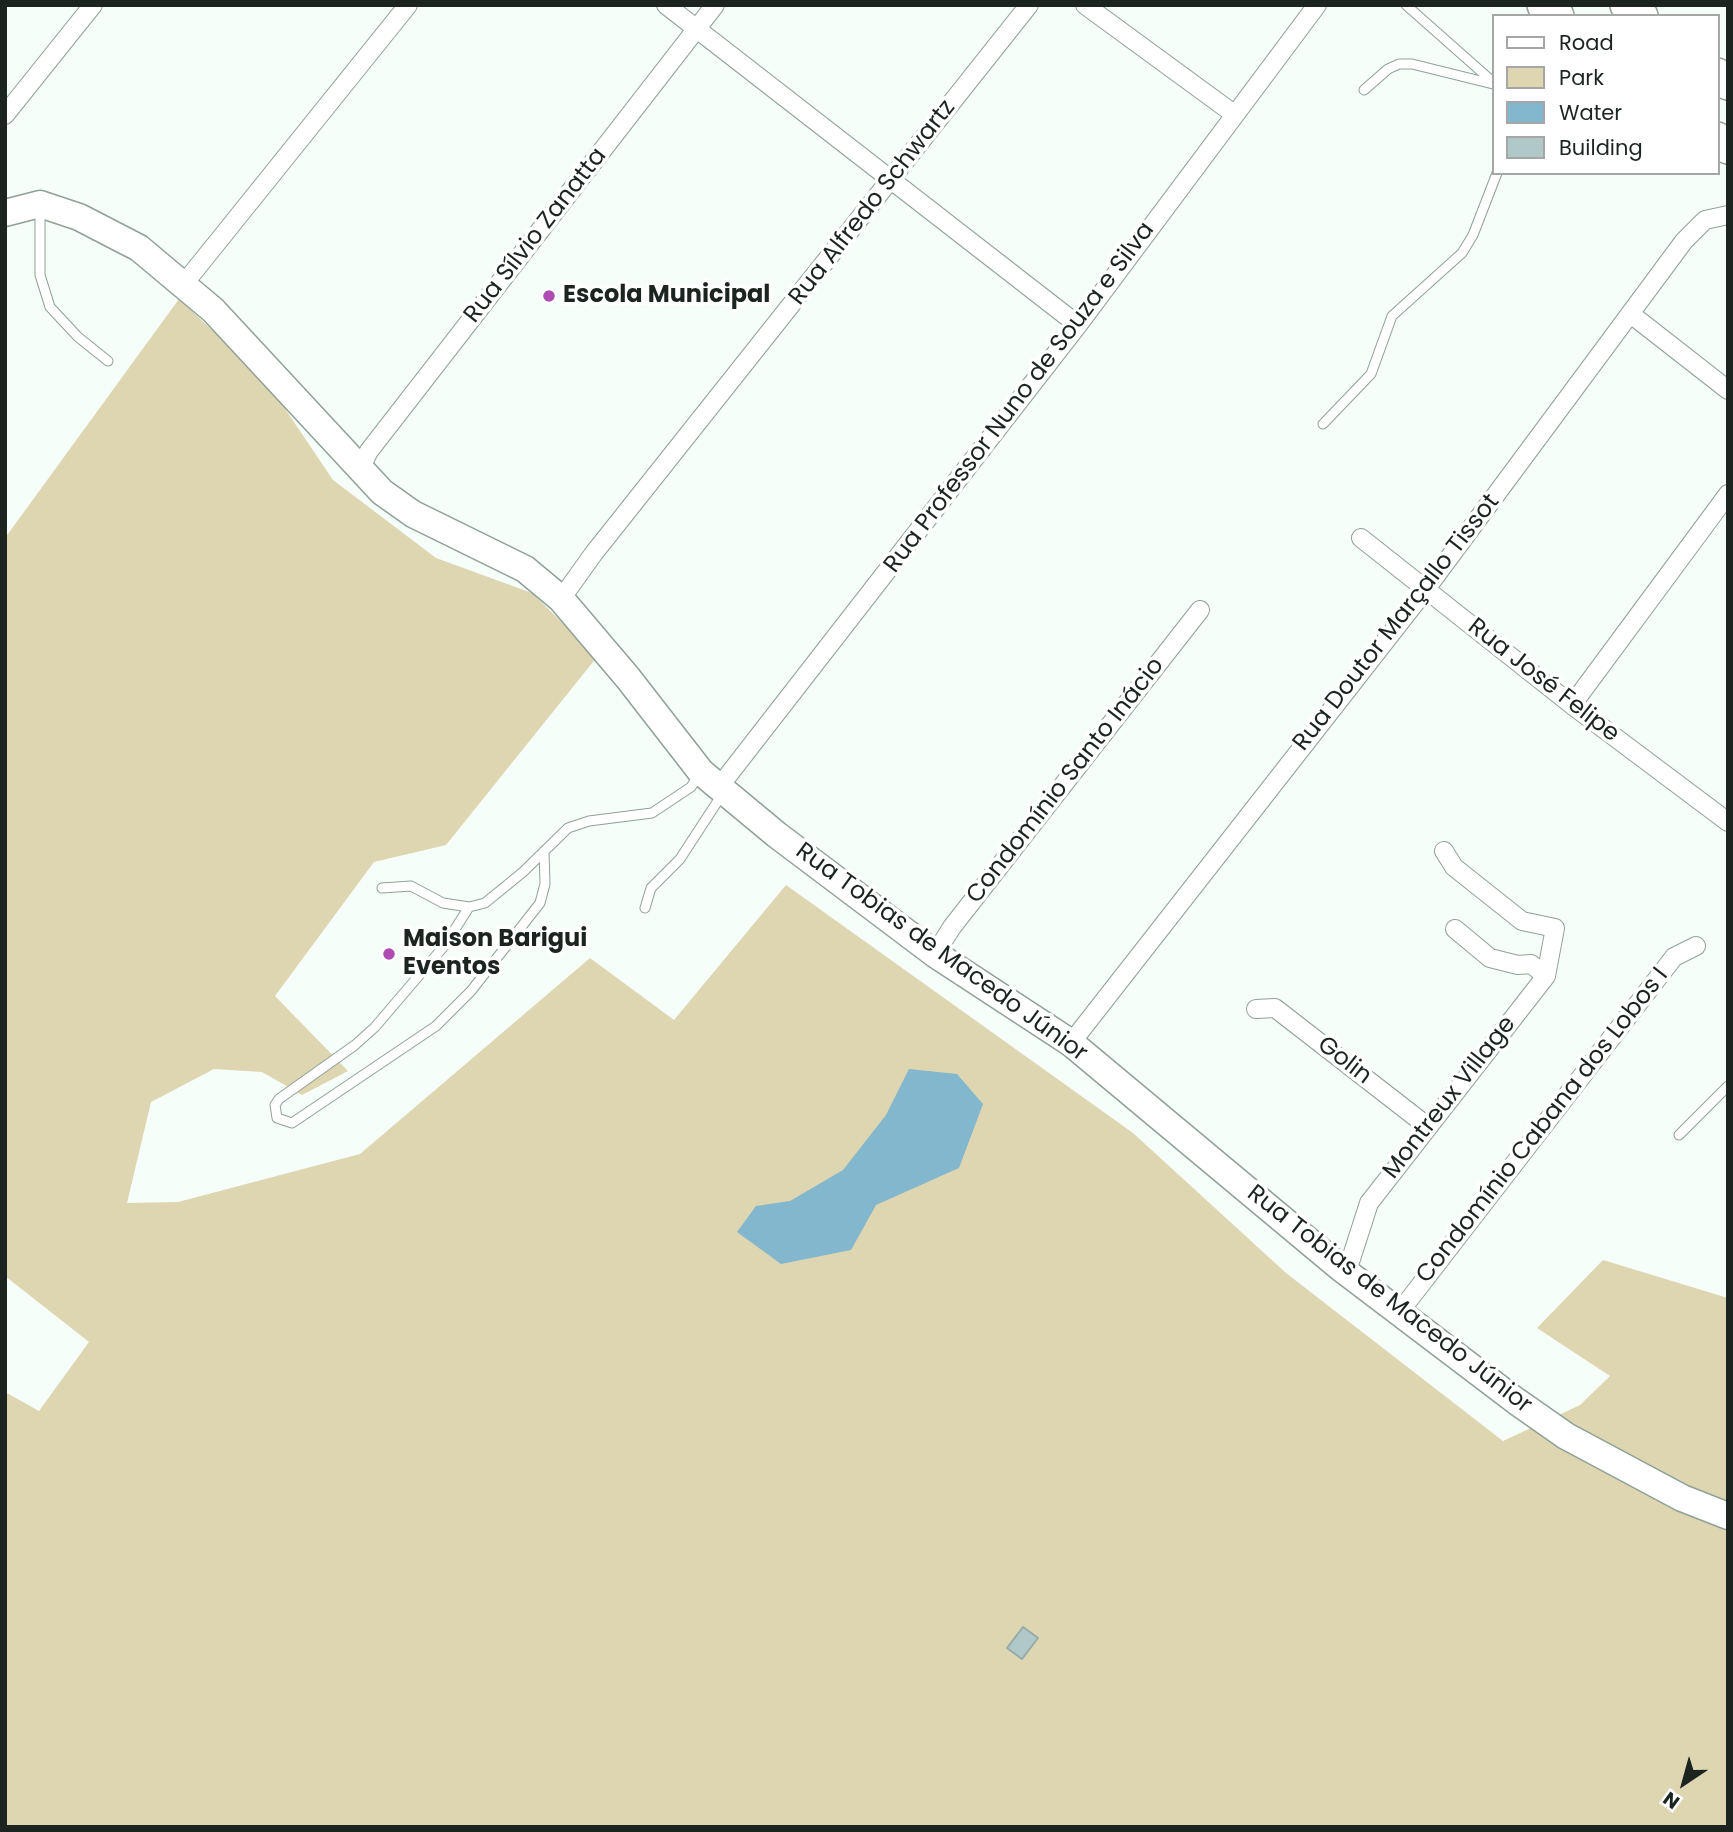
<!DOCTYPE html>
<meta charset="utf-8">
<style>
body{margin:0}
#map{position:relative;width:1733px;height:1832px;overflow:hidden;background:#f6fef9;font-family:Poppins,sans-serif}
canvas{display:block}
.frame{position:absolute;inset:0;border:7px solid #1c2420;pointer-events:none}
.legend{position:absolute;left:1492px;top:14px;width:228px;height:161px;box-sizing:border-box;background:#fff;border:2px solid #a4a7a6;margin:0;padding:9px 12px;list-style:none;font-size:21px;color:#1c2420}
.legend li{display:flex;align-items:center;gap:14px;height:35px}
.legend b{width:35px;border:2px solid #a4a7a6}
.north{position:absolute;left:1649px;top:1748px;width:70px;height:70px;-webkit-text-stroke:5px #fff;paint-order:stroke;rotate:216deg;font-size:19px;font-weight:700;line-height:28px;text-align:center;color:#1c2420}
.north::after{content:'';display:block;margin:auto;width:24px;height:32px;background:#1c2420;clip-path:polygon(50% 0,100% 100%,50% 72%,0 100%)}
</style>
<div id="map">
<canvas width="1733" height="1832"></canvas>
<div class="frame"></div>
<ul class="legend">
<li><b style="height:9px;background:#fff"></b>Road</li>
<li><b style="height:19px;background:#ded5b1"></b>Park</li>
<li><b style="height:19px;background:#83b7ce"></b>Water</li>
<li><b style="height:19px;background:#b1c8c8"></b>Building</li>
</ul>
<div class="north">N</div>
</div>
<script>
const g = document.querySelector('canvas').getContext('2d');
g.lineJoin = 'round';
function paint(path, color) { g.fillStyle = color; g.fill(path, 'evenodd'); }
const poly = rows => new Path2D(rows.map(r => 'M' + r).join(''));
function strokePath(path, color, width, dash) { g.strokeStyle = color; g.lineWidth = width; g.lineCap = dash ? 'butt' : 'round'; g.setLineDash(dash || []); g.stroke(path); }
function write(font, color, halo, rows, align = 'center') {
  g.font = font + ' Poppins,sans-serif'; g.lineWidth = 7; g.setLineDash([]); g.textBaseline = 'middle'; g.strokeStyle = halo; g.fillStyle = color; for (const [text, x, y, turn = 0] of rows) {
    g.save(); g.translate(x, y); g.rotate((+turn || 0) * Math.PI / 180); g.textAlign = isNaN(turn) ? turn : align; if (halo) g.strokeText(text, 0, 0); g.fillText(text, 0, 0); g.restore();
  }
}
paint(poly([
 [179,299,267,382,333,480,436,558,532,593,597,657,446,845,374,862,275,996,348,1071,302,1095,262,1072,214,1069,151,1102,127,1203,178,1202,360,1154,590,958,674,1020,786,885,1133,1133,1286,1273,1503,1441,1580,1405,1610,1376,1537,1328,1603,1260,1728,1298,1728,1827,5,1827,5,1392,39,1411,89,1342,5,1276,5,538]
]), '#ded5b1');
paint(poly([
 [909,1069,957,1074,983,1104,959,1168,876,1205,851,1250,781,1264,737,1232,756,1206,790,1201,843,1170,886,1115]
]), '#83b7ce');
const building = poly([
 [1023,1627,1038,1638,1022,1659,1007,1648,1023,1627]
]);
paint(building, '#b1c8c8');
strokePath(building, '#94abaa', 2);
const lane = poly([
 [1406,5,1493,82],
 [1364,90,1388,69,1399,64,1412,64,1493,84],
 [40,206,40,275,50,307,78,337,108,361],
 [1323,424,1371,374,1392,316,1462,253,1473,235,1497,173],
 [382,888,411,886,443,903,469,907,485,903,523,872,568,828,589,821,652,813,691,787,700,773],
 [469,907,445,945,375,1027,355,1045,279,1099,275,1105,277,1118,292,1123,436,1026,471,991,540,903,545,884,544,851],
 [645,908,651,888,680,859,723,793],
 [1679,1135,1728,1086]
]);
const street = poly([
 [666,5,1078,325],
 [1085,5,1234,114],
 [5,115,93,5],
 [183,285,408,5],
 [1632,315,1728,390],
 [360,469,369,451,715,5],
 [1361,538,1572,705,1728,822],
 [561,599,594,553,1029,5],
 [1572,705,1728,494],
 [719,787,1078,325,1317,5],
 [1455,929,1490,958,1518,965,1531,964,1546,976],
 [935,954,952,927,1200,610],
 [1256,1009,1275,1008,1427,1126],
 [1071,1043,1426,589,1684,241,1705,220,1728,215],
 [1342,1269,1351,1259,1369,1203,1546,976,1555,928,1522,921,1454,867,1444,851],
 [1398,1314,1674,957,1696,946]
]);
const secondary = poly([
 [5,213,40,204,79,217,139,248,213,310,382,492,413,514,525,569,561,599,628,678,701,772,777,835,935,954,1071,1043,1342,1269,1516,1401,1566,1436,1682,1498,1728,1516]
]);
const highway = poly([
 [1544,5,1557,16],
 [1627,5,1641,16],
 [1717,75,1728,83],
 [1717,139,1728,147]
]);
strokePath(lane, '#8fa197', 11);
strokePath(street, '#8fa197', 20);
strokePath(secondary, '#8fa197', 29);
strokePath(highway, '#8fa197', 36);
strokePath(lane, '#fff', 9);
strokePath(street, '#fff', 18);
strokePath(secondary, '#fff', 26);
strokePath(highway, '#fff', 33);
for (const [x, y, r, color] of [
 [549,296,7,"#af4cb3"],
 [389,954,7,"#af4cb3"]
]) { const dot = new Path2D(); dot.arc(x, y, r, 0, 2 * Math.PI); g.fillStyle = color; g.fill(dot); strokePath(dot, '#fff', 2.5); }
write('24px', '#1c2420', '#fff', [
 ["Rua Alfredo Schwartz",873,203,-52],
 ["Rua Sílvio Zanatta",536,236,-52],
 ["Rua Professor Nuno de Souza e Silva",1020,398,-53],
 ["Rua Doutor Marçallo Tissot",1397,623,-52],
 ["Rua José Felipe",1543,681,38],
 ["Condomínio Santo Inácio",1066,781,-52],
 ["Rua Tobias de Macedo Júnior",941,953,36],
 ["Golin",1344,1061,38],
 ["Montreux Village",1450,1098,-52],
 ["Condomínio Cabana dos Lobos I",1543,1126,-52],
 ["Rua Tobias de Macedo Júnior",1389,1300,38]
]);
write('bold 24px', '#1c2420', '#fff', [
 ["Escola Municipal",563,296],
 ["Maison Barigui",403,940],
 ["Eventos",403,968]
], 'left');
</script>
